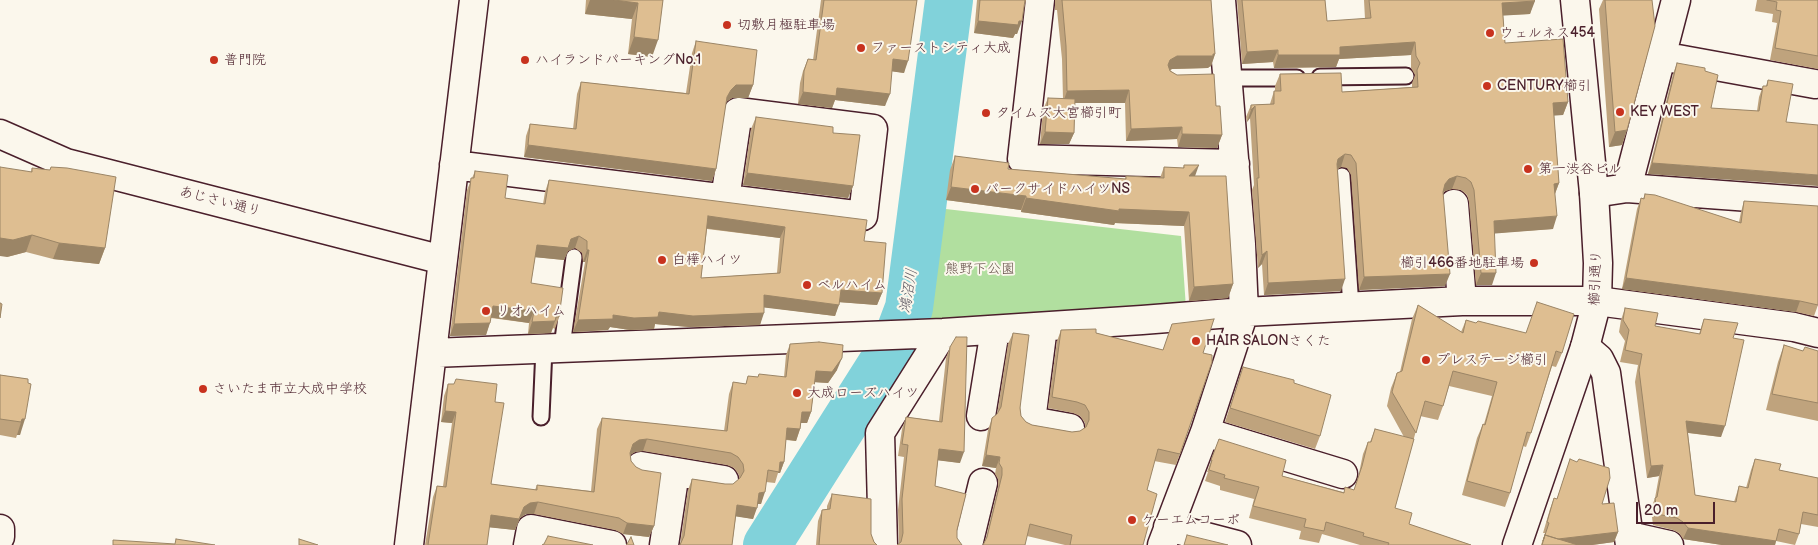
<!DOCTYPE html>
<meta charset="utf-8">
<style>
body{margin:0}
#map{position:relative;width:1818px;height:545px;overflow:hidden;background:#fbf7ec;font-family:"Balsamiq Sans",sans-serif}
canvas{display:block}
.scale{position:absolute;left:1636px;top:502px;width:79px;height:22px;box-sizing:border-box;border:2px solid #4a1f2b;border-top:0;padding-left:6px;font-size:15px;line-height:18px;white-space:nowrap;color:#4a1f2b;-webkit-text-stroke:4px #fbf7ec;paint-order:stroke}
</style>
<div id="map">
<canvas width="1818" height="545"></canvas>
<div class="scale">20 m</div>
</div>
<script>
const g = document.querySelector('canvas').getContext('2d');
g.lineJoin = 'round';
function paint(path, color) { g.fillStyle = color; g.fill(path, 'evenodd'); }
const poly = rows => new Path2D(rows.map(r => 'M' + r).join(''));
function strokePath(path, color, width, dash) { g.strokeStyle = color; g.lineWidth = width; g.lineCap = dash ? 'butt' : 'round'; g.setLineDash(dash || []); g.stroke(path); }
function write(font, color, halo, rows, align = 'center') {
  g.font = font + ' "Balsamiq Sans","Klee One",sans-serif'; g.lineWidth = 4; g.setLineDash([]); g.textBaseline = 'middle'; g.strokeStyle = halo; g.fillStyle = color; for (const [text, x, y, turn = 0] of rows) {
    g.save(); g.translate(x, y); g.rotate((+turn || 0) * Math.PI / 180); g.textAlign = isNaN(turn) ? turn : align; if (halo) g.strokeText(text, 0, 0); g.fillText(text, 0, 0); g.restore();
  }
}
paint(poly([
 [937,208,1181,236,1186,308,909,329,917,308]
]), '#b1df9f');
strokePath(poly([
 [767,545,897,340,909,308,949,0]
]), '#81d2da', 48);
const service = poly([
 [1320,77,1406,76],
 [1220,78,1297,78],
 [1342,176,1351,307],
 [562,347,574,257],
 [541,417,544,348]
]);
const minor = poly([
 [1040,0,1022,159,1235,164],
 [1661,56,1815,84],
 [0,134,66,163,443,260],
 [454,165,863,216,873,129,738,112,725,199],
 [1627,188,1676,0],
 [1594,193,1627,188,1818,202],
 [1454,204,1462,301],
 [1043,327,1031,421,1070,428],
 [1585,347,1599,359,1606,373,1630,545],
 [432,353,943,333,1142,320,1244,312,1462,301,1597,301,1794,327,1818,333],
 [981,416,995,330],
 [1205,432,1343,474],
 [641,466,724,480],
 [1168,527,1237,545],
 [0,529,0,537],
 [1629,536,1669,545],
 [409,545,474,0],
 [528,545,531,529,612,545],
 [664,545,675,472],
 [883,545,880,433,943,333],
 [968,545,983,483],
 [1162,545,1205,432,1244,312,1241,244,1221,0]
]);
const tertiary = poly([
 [1517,545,1585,347,1597,301,1598,263,1594,193,1575,0]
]);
strokePath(service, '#4a1f2b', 19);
strokePath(minor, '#4a1f2b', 31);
strokePath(tertiary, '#4a1f2b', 31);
strokePath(service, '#fbf7ec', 15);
strokePath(minor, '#fbf7ec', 28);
strokePath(tertiary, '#fbf7ec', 28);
paint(poly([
 [586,0,663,0,652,57,628,54,632,19,585,14],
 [821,0,917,0,904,73,892,71,885,106,835,100,832,108,798,104,800,83,803,71,808,59,813,60],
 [977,0,1026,0,1017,34,1015,34,1013,38,974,33],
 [1055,0,1211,0,1215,54,1211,66,1209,67,1208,68,1172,69,1170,70,1216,106,1222,135,1217,148,1178,147,1177,139,1126,141,1125,103,1075,103,1074,133,1069,144,1040,144,1043,110,1048,98,1063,99,1062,59,1057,10,1055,10],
 [1237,0,1325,0,1327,21,1365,19,1364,0,1534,0,1530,14,1503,15,1505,43,1568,102,1563,115,1554,115,1559,183,1555,194,1553,229,1494,233,1492,285,1476,285,1469,202,1467,195,1461,190,1452,189,1445,191,1443,193,1445,286,1359,290,1351,175,1347,168,1341,167,1338,169,1341,291,1264,295,1262,264,1258,268,1252,190,1254,185,1250,118,1247,122,1246,117,1251,105,1270,104,1274,91,1275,91,1275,86,1280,74,1342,92,1412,87,1412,83,1415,75,1411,68,1411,55,1339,59,1336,67,1274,68,1273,62,1242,64],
 [1603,0,1652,0,1627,130,1622,145,1609,147,1599,9],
 [1757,0,1818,0,1818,69,1770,60,1777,23,1772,22,1773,14,1755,11],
 [696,41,753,85,748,98,732,98,726,102,716,169,712,181,524,157,526,136,530,124,573,129,577,94,581,82,686,93,692,53],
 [1677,63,1705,71,1711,108,1757,111,1759,97,1763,86,1766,86,1768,80,1786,122,1648,174,1673,74],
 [756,117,833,133,853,186,848,198,743,185,751,129],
 [955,156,1008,169,1125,179,1126,176,1160,178,1164,167,1183,168,1184,165,1195,176,1233,284,1228,298,1189,301,1184,226,1115,223,1114,225,1021,212,1021,210,946,200,950,170],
 [32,168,105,248,99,264,53,259,26,252,7,257],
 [475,171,505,198,543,204,545,192,549,180,864,241,882,293,877,305,839,302,835,316,764,307,760,325,689,327,655,324,654,329,630,330,610,327,608,330,573,332,585,262,583,262,582,253,575,248,568,251,564,260,535,257,531,283,559,317,555,329,553,328,551,333,528,334,529,323,491,318,486,335,450,336,467,190],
 [707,229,780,238,777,273,701,278],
 [1645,194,1739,222,1741,212,1744,201,1818,305,1814,316,1796,312,1622,289,1637,209,1641,198,1643,199],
 [1418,305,1461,332,1466,320,1562,353,1556,367,1552,366,1531,433,1526,447,1523,446,1510,493,1505,507,1462,495,1477,438,1483,424,1484,424,1492,396,1449,386,1443,406,1438,420,1420,416,1395,508,1409,524,1471,545,1360,545,1322,534,1319,543,1299,539,1301,531,1249,518,1254,499,1220,490,1220,486,1205,481,1208,472,1207,472,1219,439,1282,476,1343,492,1354,490,1358,478,1363,454,1368,442,1370,442,1375,429,1404,437,1387,406,1391,388,1397,373,1400,372,1412,319],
 [1625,308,1655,326,1699,334,1704,319,1733,338,1721,437,1688,433,1695,495,1734,502,1739,486,1746,488,1751,470,1755,459,1779,470,1818,478,1818,527,1801,524,1799,534,1795,545,1776,541,1775,545,1722,545,1683,539,1679,533,1673,530,1653,525,1651,509,1655,498,1659,476,1647,478,1635,382,1638,365,1620,362,1625,341,1619,332,1621,320],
 [1172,324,1212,362,1176,465,1154,461,1147,490,1143,545,1065,545,1027,536,985,542,998,487,998,479,995,474,996,468,982,466,988,430,992,418,997,415,1008,344,1013,333,1021,416,1026,422,1032,425,1072,432,1080,431,1085,428,1085,423,1080,416,1073,413,1048,408,1057,341,1061,330,1096,333,1163,350],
 [790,344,837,370,828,383,815,382,811,412,807,423,801,423,800,429,796,441,786,440,784,462,780,473,778,473,775,483,766,482,761,504,757,504,753,519,736,516,732,545,680,545,688,490,692,479,725,484,733,484,739,479,739,475,734,468,727,465,643,451,635,452,630,455,631,461,654,526,649,537,623,534,615,530,534,514,526,514,520,518,515,530,489,527,487,545,425,545,433,497,437,486,443,486,452,423,441,422,444,396,448,384,495,402,491,484,535,490,537,485,591,491,597,429,602,418,724,431,729,394,733,382,746,384,748,376,758,377,784,377,786,355],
 [1784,345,1803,351,1818,351,1818,421,1766,410,1778,362],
 [950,347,960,463,938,460,935,486,966,494,899,544,898,510,904,457,898,456,902,429,906,417,939,421,946,358],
 [1243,367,1294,383,1320,436,1315,449,1225,422],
 [0,375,28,379,20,435,17,435,16,438,0,435],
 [1570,459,1602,504,1618,532,1614,542,1592,545,1541,545,1545,533,1543,533,1550,509,1554,498,1557,499],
 [832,494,871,534,874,542,877,545,816,545,818,521,822,510,827,509,827,506]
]), '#bfa37d');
paint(poly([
 [590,0,614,0,638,3,632,19,585,14],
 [1535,1,1530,14,1497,16,1502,3],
 [978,21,1022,21,1017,34,1015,34,1013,38,974,33],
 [634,37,658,40,652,57,628,54],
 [1415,42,1411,55,1339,59,1336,67,1274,68,1278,55,1340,47],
 [1278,50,1273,62,1242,64,1247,52],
 [1215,54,1211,66,1209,67,1208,68,1172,69,1165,73,1170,60,1177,56],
 [893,59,908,61,904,73,889,71],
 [736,85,753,85,748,98,732,98,726,102,727,97,731,90],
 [837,88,890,94,885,106,835,100,832,108,798,104,803,92],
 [1129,90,1125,103,1063,103,1067,91],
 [1568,102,1563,115,1549,116,1553,103],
 [1255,106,1250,118,1247,122,1251,110],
 [1182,127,1177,139,1126,141,1131,129],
 [1627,130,1622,145,1609,147,1615,132],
 [1045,132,1074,133,1069,144,1040,144],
 [1182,134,1222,135,1217,148,1178,147],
 [528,145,716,169,712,181,524,157],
 [1345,154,1341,167,1334,171,1338,159],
 [1652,163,1818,175,1818,186,1648,174],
 [1199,165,1194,179,1189,176],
 [747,173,853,186,848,198,743,185],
 [1457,176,1452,189,1445,191,1440,197,1445,184,1449,179],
 [1559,183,1554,196,1554,184],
 [951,187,1026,196,1021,210,946,200],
 [1026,198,1189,212,1184,226,1115,223,1114,225,1021,212],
 [708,216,785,227,780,238,704,228],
 [1557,216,1553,229,1489,234,1494,221],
 [32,235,26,252,7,257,0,256,0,238],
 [579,236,575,248,568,251,564,260,533,257,537,245,571,239],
 [59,243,105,248,99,264,53,259],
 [587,250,589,250,585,262,583,262],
 [1267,251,1262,264,1258,268,1262,255],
 [1481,273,1496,273,1492,285,1476,285],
 [1450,274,1445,286,1359,290,1364,277],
 [1626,278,1800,301,1796,312,1622,289],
 [1345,279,1341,291,1264,295,1268,283],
 [1233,284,1228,298,1189,301,1194,287],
 [841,290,882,293,877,305,837,302],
 [764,295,839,305,835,316,760,307],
 [493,306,534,311,529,323,488,317],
 [659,312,764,313,760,325,689,327,655,324,654,329,630,330,610,327,608,330,573,332,578,320,613,315],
 [555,321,551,333,528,334,532,322],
 [490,323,486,335,450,336,454,324],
 [842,358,837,370,828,383,812,382,816,371],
 [445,411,456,412,452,423,441,422],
 [802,412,811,412,807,423,798,423],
 [22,419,25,419,20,435,17,435],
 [1686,421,1725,426,1721,437,1682,432],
 [787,428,800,429,796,441,783,439],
 [647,439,643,451,635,452,629,456,633,444,639,440],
 [939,449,964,452,960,463,935,460],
 [986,455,1000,457,996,468,982,466],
 [780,462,784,462,780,473,778,473],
 [1663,465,1659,476,1647,478,1651,466],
 [765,492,761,504,755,504,759,493],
 [538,502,534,514,526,514,520,518,515,530,486,527,491,515,524,507,530,503],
 [737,505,757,508,753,519,733,516],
 [627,523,654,526,649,537,623,534],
 [1688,528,1776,541,1775,545,1722,545,1683,539],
 [1618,532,1614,542,1592,545,1542,545,1543,541]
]), '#9b8566');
const building = poly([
 [614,0,663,0,658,40,634,37,638,3,614,0],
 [824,0,917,0,908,61,893,59,890,94,837,88,836,96,803,92,804,71,808,59,816,60,824,0],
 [980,0,1025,0,1022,21,1019,21,1018,25,978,21,980,0],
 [1062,0,1211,0,1215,54,1213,54,1213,56,1177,56,1170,60,1168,65,1170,71,1177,75,1214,74,1216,106,1220,106,1222,135,1182,134,1182,127,1131,129,1129,90,1067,91,1066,46,1062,0],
 [1242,0,1325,0,1327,21,1371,18,1369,0,1534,0,1535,1,1502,3,1505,43,1563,39,1568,102,1553,103,1559,183,1554,184,1557,216,1494,221,1496,273,1481,273,1474,190,1471,182,1466,178,1457,176,1449,179,1445,184,1443,192,1450,274,1364,277,1356,163,1351,155,1345,154,1338,159,1337,164,1345,279,1268,283,1267,251,1262,255,1257,178,1259,178,1255,106,1251,110,1251,105,1274,104,1274,91,1281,91,1280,74,1341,73,1342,92,1418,87,1417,70,1420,63,1416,56,1415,42,1340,47,1340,55,1278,55,1278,50,1247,52,1242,0],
 [1605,0,1652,0,1655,26,1627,130,1615,132,1605,0],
 [1767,0,1818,0,1818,56,1775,48,1781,11,1776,10,1777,2,1767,0],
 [696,41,757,50,753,85,736,85,731,90,727,97,716,169,528,145,530,124,576,129,581,82,689,94,696,41],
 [1677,63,1705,68,1705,71,1718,75,1711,108,1759,111,1763,86,1767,86,1768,80,1793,84,1786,122,1818,125,1818,175,1652,163,1677,63],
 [1048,98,1075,99,1074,133,1045,132,1048,98],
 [756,117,833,127,833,133,860,135,853,186,747,173,756,117],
 [955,156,1009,163,1008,169,1126,179,1126,176,1164,178,1164,167,1184,168,1184,165,1199,165,1189,176,1226,176,1233,284,1194,287,1189,212,1119,209,1119,211,1026,198,1026,196,951,187,955,156],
 [0,167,32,172,32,168,50,170,51,167,67,168,116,177,105,248,59,243,32,235,13,240,0,238,0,167],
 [475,171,508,175,505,198,545,204,549,180,867,220,864,241,886,243,882,293,841,290,839,305,764,295,764,313,693,316,659,312,658,317,634,318,613,315,613,319,578,320,589,250,587,250,587,241,579,236,571,239,568,248,537,245,531,283,563,288,559,317,556,317,555,321,532,322,534,311,493,306,490,323,454,324,471,178,474,178,475,171],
 [708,216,785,227,780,273,701,278,708,216],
 [1645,194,1655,195,1741,223,1744,201,1818,206,1818,305,1800,301,1626,278,1641,198,1644,199,1645,194],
 [1537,302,1574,314,1562,353,1556,351,1531,433,1527,432,1510,493,1467,481,1483,424,1485,425,1497,382,1453,371,1443,406,1425,401,1416,433,1392,392,1397,373,1402,371,1418,305,1463,333,1466,320,1476,323,1478,321,1526,333,1537,302],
 [0,303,2,304,0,318,0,303],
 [1625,308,1658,313,1655,326,1700,334,1704,319,1738,323,1733,338,1744,340,1725,426,1686,421,1695,495,1736,502,1739,486,1748,488,1755,459,1781,464,1779,470,1818,478,1818,515,1803,512,1799,534,1779,529,1776,541,1688,528,1683,522,1677,518,1657,514,1655,498,1657,497,1663,465,1651,466,1639,370,1642,354,1625,350,1629,330,1623,320,1625,308],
 [1214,319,1203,353,1212,355,1212,362,1180,454,1158,449,1147,490,1157,494,1143,545,1070,545,1072,535,1030,524,1025,545,983,545,987,537,1002,475,1002,468,999,463,1000,457,986,455,992,418,997,414,1001,407,1013,333,1029,335,1020,408,1021,416,1026,422,1032,425,1072,432,1080,431,1086,427,1089,420,1089,412,1085,405,1077,402,1052,397,1061,330,1096,329,1096,333,1163,350,1172,324,1214,319],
 [956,337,967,337,964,452,939,449,935,486,966,494,957,530,957,538,962,545,897,545,901,542,903,533,902,499,908,445,902,444,906,417,942,422,950,347,956,337],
 [819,342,843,345,842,358,832,372,816,371,811,412,802,412,800,429,787,428,784,462,780,462,779,472,768,470,765,492,759,493,757,508,737,505,732,545,680,545,684,536,692,479,725,484,733,484,740,478,744,471,743,464,738,457,731,453,647,439,639,440,633,444,630,453,631,461,636,467,642,470,661,473,654,526,627,523,619,518,538,502,530,503,524,507,519,519,491,515,487,545,428,545,437,486,446,487,456,412,445,411,448,384,454,384,456,379,497,384,495,402,504,403,491,484,537,490,537,485,594,492,602,418,727,431,733,382,746,384,748,376,758,377,759,374,786,377,790,344,819,342],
 [1784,345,1803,351,1805,347,1818,351,1818,403,1772,394,1784,345],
 [1243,367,1294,380,1294,383,1331,395,1320,436,1230,408,1243,367],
 [0,375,28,379,28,383,31,384,25,419,22,419,21,422,0,419,0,375],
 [1375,429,1414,439,1395,508,1412,513,1409,524,1471,545,1388,545,1389,543,1363,536,1364,533,1326,522,1324,531,1304,527,1306,519,1253,506,1259,487,1224,478,1225,475,1209,470,1212,460,1211,460,1219,439,1286,460,1282,476,1344,493,1345,487,1354,490,1362,466,1368,442,1371,442,1375,429],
 [1570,459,1577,462,1579,459,1609,468,1610,478,1602,504,1614,503,1618,532,1558,539,1545,535,1543,541,1549,523,1547,522,1554,498,1557,499,1570,459],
 [832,494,871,499,871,534,874,542,877,545,819,545,822,510,830,509,832,494],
 [1187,535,1228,545,1184,545,1187,535],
 [1545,535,1578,545,1542,545,1545,535],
 [548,536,593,545,542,545,544,544,548,536],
 [631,537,634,545,626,545,627,544,631,537],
 [176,539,215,545,113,545,113,540,175,544,176,539],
 [299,539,318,545,299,545,299,539]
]);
paint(building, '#debe91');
strokePath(building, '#9b8566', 1);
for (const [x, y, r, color] of [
 [727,25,5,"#c8321e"],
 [1490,33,5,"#c8321e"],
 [861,48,5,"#c8321e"],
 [214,60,5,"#c8321e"],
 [525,60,5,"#c8321e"],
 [1487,86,5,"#c8321e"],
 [1620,112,5,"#c8321e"],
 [986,113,5,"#c8321e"],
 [1528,169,5,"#c8321e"],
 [975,189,5,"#c8321e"],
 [662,260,5,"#c8321e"],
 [1534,263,5,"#c8321e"],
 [807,285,5,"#c8321e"],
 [486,311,5,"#c8321e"],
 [1196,341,5,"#c8321e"],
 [1426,360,5,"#c8321e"],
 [203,389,5,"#c8321e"],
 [797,393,5,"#c8321e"],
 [1132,520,5,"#c8321e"]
]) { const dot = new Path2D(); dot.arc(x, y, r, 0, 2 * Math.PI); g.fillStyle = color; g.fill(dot); strokePath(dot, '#fbf7ec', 2); }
write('14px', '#4a1f2b', '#fbf7ec', [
 ["切敷月極駐車場",737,25],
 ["ウェルネス454",1500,33],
 ["ファーストシティ大成",871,48],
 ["普門院",224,60],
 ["ハイランドパーキングNo.1",535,60],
 ["CENTURY櫛引",1497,86],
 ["KEY WEST",1630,112],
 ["タイムズ大宮櫛引町",996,113],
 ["第一渋谷ビル",1538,169],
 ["パークサイドハイツNS",985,189],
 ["白樺ハイツ",672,260],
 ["櫛引466番地駐車場",1524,263,"right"],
 ["ベルハイム",817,285],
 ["リオハイム",496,311],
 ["HAIR SALONさくた",1206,341],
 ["プレステージ櫛引",1436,360],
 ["さいたま市立大成中学校",213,389],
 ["大成ローズハイツ",807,393],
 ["ケーエムコーポ",1142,520]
], 'left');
write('14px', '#4a1f2b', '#fbf7ec', [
 ["あじさい通り",220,202,14],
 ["櫛引通り",1596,278,-88]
]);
write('14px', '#644f48', '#fbf7ec', [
 ["熊野下公園",980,269]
]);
write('italic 15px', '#5a5560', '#fbf7ec', [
 ["鴻沼川",909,291,-80]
]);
</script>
